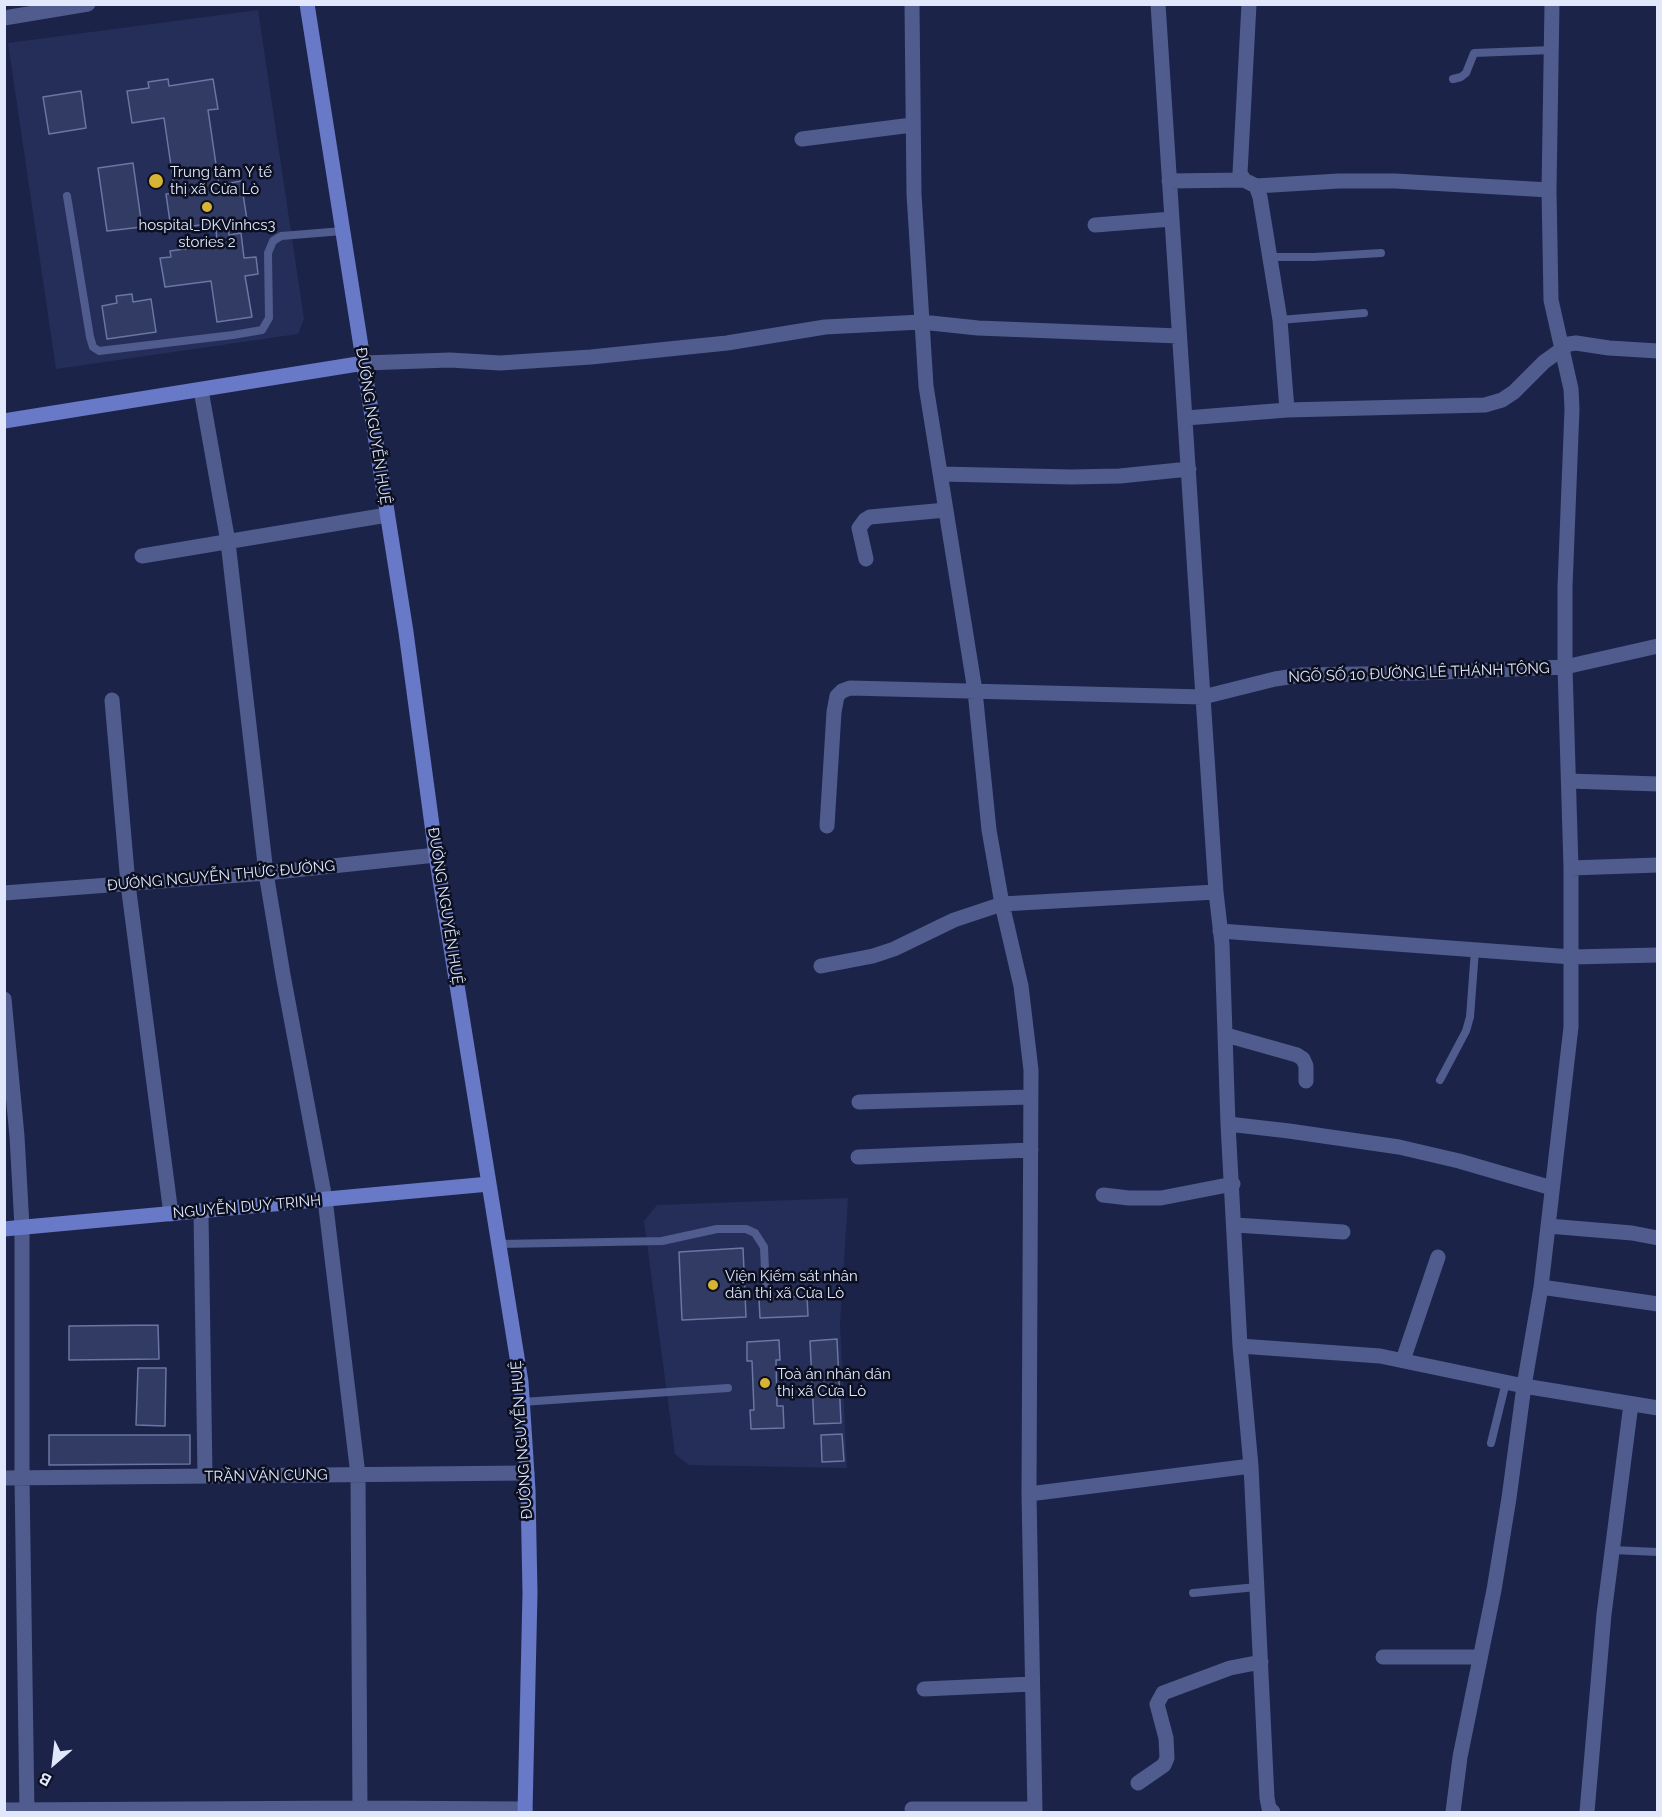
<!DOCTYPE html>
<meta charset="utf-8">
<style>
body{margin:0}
#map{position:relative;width:1662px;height:1817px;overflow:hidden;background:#1c2349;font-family:Raleway,sans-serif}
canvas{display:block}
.frame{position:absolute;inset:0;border:6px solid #e1e8fc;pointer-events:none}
.north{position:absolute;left:24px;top:1733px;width:60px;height:60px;-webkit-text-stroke:4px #0b0f1f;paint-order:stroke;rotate:208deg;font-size:16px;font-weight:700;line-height:24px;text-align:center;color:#e1e8fc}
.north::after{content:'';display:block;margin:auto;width:21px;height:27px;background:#e1e8fc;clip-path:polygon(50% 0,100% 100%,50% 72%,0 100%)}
</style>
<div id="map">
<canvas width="1662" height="1817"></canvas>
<div class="frame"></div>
<div class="north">B</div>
</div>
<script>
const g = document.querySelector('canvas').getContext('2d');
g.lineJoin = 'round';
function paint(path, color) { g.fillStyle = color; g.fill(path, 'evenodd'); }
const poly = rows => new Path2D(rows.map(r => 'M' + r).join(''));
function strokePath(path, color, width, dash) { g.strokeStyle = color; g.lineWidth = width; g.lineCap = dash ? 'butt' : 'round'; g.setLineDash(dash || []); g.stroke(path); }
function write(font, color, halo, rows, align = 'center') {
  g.font = font + ' Raleway,sans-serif'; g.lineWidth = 5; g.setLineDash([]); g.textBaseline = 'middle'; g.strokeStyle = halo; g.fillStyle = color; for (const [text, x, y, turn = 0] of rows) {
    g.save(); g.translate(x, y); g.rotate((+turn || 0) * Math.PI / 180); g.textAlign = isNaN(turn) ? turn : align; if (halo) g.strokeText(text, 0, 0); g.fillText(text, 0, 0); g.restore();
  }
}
paint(poly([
 [258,10,304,319,298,334,56,369,8,43],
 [848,1198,840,1324,847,1468,689,1465,675,1454,644,1221,657,1205]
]), '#252e59');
const building = poly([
 [168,79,169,86,213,79,218,109,208,110,219,185,241,181,247,220,228,223,229,235,241,233,244,258,256,257,258,274,245,276,252,317,217,322,211,281,165,287,160,258,171,257,170,251,206,246,205,240,217,239,215,223,171,229,166,194,175,193,164,118,132,123,127,91,149,88,148,82,168,79],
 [81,91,86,128,49,134,43,97,81,91],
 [133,163,142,227,107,231,98,168,133,163],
 [132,294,133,302,151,299,156,332,107,339,102,306,117,303,116,296,132,294],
 [743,1248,746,1317,682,1320,679,1252,743,1248],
 [807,1296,808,1316,760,1318,759,1299,807,1296],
 [158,1325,159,1359,69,1360,69,1326,158,1325],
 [837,1339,841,1423,814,1424,810,1341,837,1339],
 [779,1340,780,1360,776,1360,777,1406,783,1406,784,1428,751,1429,750,1410,754,1410,752,1361,747,1361,747,1342,779,1340],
 [138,1368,166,1368,165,1426,136,1425,138,1368],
 [842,1434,844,1461,822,1462,821,1435,842,1434],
 [49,1435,190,1435,190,1464,49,1465,49,1435]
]);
paint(building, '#313b63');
strokePath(building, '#6a76a3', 1.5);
strokePath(poly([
 [1453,79,1461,77,1466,73,1474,53,1552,50],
 [67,196,90,337,93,347,99,351,233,335,262,330,269,318,268,253,273,241,281,236,343,231],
 [1270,257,1314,257,1381,253],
 [1280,320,1364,313],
 [1440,1080,1466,1031,1470,1017,1475,950],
 [499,1244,662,1241,717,1229,746,1229,755,1233,764,1247,766,1293],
 [522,1402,728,1388],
 [1491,1443,1506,1382],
 [1612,1550,1658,1552],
 [1193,1593,1257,1587]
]), '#505c8d', 8);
strokePath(poly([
 [912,4,914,194,926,386,975,691,989,830,1002,904,1021,986,1031,1070,1029,1494,1035,1812],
 [1249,4,1240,173,1244,180,1256,186,1260,197,1280,320,1287,410],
 [4,18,88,4],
 [802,139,912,125],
 [1169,181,1244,180],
 [1256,186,1339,181,1395,181,1549,190],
 [1095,225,1172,219],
 [364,363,450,360,500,363,591,357,727,343,825,327,921,322,978,328,1179,336],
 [201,390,228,542,266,873,283,975,325,1199,358,1475,360,1812],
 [1186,418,1287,410,1485,405,1502,400,1514,392,1544,362,1569,344,1576,343,1609,348,1658,351],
 [941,474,1071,477,1120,476,1189,469],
 [142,556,387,515],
 [866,559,859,528,865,520,870,517,946,510],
 [112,700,128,884,171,1214],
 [1569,781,1658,784],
 [827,826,834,712,837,696,842,691,850,688,1203,697,1275,679,1302,675,1419,673,1565,667,1658,646],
 [1571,868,1658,865],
 [4,893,266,873,436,855],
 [1220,931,1572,957,1658,955],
 [821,966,873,956,894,949,954,920,1002,904,1216,892],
 [4,999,17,1136,22,1227,22,1478,27,1812],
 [1226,1035,1297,1055,1303,1059,1306,1066,1306,1081],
 [859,1102,1031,1097],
 [1228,1124,1289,1131,1399,1147,1459,1161,1552,1188],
 [858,1157,1031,1150],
 [1103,1195,1129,1198,1161,1198,1233,1184],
 [201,1212,205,1476],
 [1235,1225,1343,1232],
 [1548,1226,1632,1233,1658,1238],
 [1541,1287,1658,1304],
 [1240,1346,1380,1356,1524,1386,1658,1408],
 [1403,1360,1438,1257],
 [1251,1466,1267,1798,1269,1808,1273,1812],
 [4,1478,527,1473],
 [1029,1494,1251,1466,1240,1346,1228,1124,1222,944,1216,892,1203,697,1158,4],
 [1383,1657,1480,1657],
 [924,1689,1032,1684],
 [1138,1783,1164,1765,1167,1758,1166,1738,1157,1704,1163,1693,1230,1668,1261,1662],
 [912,1809,1035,1809],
 [4,1810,361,1808,525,1809],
 [1453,1812,1460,1757,1494,1590,1509,1498,1524,1386,1541,1287,1571,1027,1571,868,1565,667,1565,587,1572,409,1571,389,1551,300,1549,190,1552,4],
 [1587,1812,1604,1614,1631,1404]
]), '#505c8d', 15);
strokePath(poly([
 [307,4,406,632,436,855,521,1382,528,1490,530,1593,525,1812],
 [4,421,364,363],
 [4,1229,489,1184]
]), '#6779c7', 15);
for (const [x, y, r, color] of [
 [156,181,8,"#d8b434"],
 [207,207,6,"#d8b434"],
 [713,1285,6,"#d8b434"],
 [765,1383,6,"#d8b434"]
]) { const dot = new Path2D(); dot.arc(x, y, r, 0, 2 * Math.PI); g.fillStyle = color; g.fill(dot); strokePath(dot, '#0b0f1f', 2); }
write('15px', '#e1e8fc', '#0b0f1f', [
 ["Trung tâm Y tế",170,172],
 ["thị xã Cửa Lò",170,189],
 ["hospital_DKVinhcs3",207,225,"center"],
 ["stories 2",207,242,"center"],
 ["Viện Kiểm sát nhân",725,1276],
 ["dân thị xã Cửa Lò",725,1293],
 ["Toà án nhân dân",777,1374],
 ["thị xã Cửa Lò",777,1391]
], 'left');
write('15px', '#e1e8fc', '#0b0f1f', [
 ["ĐƯỜNG NGUYỄN HUỆ",373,426,81],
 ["NGÕ SỐ 10 ĐƯỜNG LÊ THÁNH TÔNG",1419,673,-2],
 ["ĐƯỜNG NGUYỄN THỨC ĐƯỜNG",221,876,-5],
 ["ĐƯỜNG NGUYỄN HUỆ",445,906,81],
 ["NGUYỄN DUY TRINH",247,1207,-5],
 ["ĐƯỜNG NGUYỄN HUỆ",522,1440,-94],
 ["TRẦN VĂN CUNG",266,1476,-1]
]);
</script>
